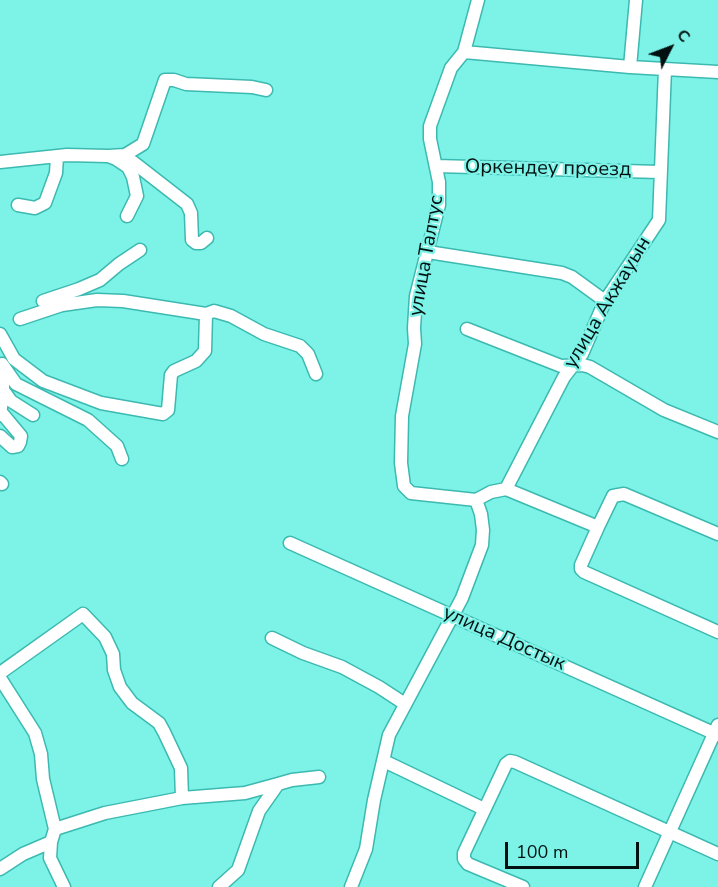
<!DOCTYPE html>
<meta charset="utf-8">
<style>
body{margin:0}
#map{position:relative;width:718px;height:887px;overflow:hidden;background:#7df3e8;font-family:"Nunito Sans",sans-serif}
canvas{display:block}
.north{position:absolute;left:640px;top:18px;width:60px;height:60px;-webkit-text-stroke:4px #7df3e8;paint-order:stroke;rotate:48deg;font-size:16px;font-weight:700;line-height:24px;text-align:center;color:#001110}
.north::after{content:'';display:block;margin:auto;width:21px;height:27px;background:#001110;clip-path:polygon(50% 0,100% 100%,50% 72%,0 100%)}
.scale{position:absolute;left:505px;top:842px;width:134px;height:27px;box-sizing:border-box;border:3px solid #001110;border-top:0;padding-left:8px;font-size:18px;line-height:21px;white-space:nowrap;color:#001110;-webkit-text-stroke:4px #7df3e8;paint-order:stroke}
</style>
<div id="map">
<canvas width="718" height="887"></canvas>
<div class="north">С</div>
<div class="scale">100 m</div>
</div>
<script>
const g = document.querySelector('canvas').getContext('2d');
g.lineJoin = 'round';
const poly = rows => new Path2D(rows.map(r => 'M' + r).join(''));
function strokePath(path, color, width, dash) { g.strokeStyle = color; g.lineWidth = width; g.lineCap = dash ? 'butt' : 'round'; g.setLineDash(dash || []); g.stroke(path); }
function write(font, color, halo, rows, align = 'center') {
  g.font = font + ' "Nunito Sans",sans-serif'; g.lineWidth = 4.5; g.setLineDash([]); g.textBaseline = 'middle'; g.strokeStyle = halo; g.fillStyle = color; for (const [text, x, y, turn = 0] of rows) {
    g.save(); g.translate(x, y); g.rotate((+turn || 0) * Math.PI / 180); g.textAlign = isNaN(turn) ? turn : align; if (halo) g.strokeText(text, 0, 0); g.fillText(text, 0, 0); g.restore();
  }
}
const minor = poly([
 [478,0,464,52,451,68,430,126,430,139,439,182,439,205,416,296,414,328,415,344,402,416,401,463,404,486,411,493,476,500,491,492,506,489],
 [464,52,630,67,718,72],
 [630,67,636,0],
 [108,156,125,155,143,144,165,80,174,80,186,84,252,87,266,90],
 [0,162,67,155,108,156,116,159,128,167,133,177,137,196,127,216],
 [133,162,187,204,191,213,192,240,196,243,201,243,207,238],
 [436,166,660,172],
 [18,205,35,208,45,203,56,173,57,157],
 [428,252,562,273,572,277,605,301],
 [43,301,79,289,100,280,119,264,140,250],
 [20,319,62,305,97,300,123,301,206,314,214,311,231,316,264,334,300,346,308,354,316,374],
 [467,329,561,366,583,365,590,367,664,410,718,432],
 [0,334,14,359,43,381,101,403,163,414,168,410,171,375,174,371,196,361,205,351,206,314],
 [2,364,16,384,88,420,117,446,122,459],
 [3,390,11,401,33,415],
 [0,415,3,393,3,366],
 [0,436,12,447,18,446,20,442,21,436,1,412],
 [0,482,2,484],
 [506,489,564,377,582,354,605,301,659,220,665,69],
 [506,489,598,527,613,496,624,494,718,534],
 [598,527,581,565,581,569,584,572,718,632],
 [290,543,718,735],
 [272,638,303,653,342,667,379,687,405,704],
 [0,673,83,614,105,637,113,654,114,670,120,687,132,703,159,723,164,732,181,768,182,798,245,793,278,784],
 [0,678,35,733,41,754,43,779,55,829],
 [384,761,484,809],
 [0,869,23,854,51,842],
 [64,887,50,858,51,842,55,829,105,813,182,798],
 [219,887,238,870,259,811,278,784,292,780,319,777],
 [351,887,366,849,374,800,389,735,462,598,482,545,483,530,481,514,476,500],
 [523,887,468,864,464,859,464,853,506,764,510,761,515,762,718,854],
 [645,887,718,725]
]);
strokePath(minor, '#3cb9b0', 15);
strokePath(minor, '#fff', 12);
write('20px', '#001110', '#7df3e8', [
 ["Оркендеу проезд",548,169,1],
 ["улица Талтус",427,256,-80],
 ["улица Акжауын",608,303,-59],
 ["улица Достык",504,639,24]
]);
</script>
